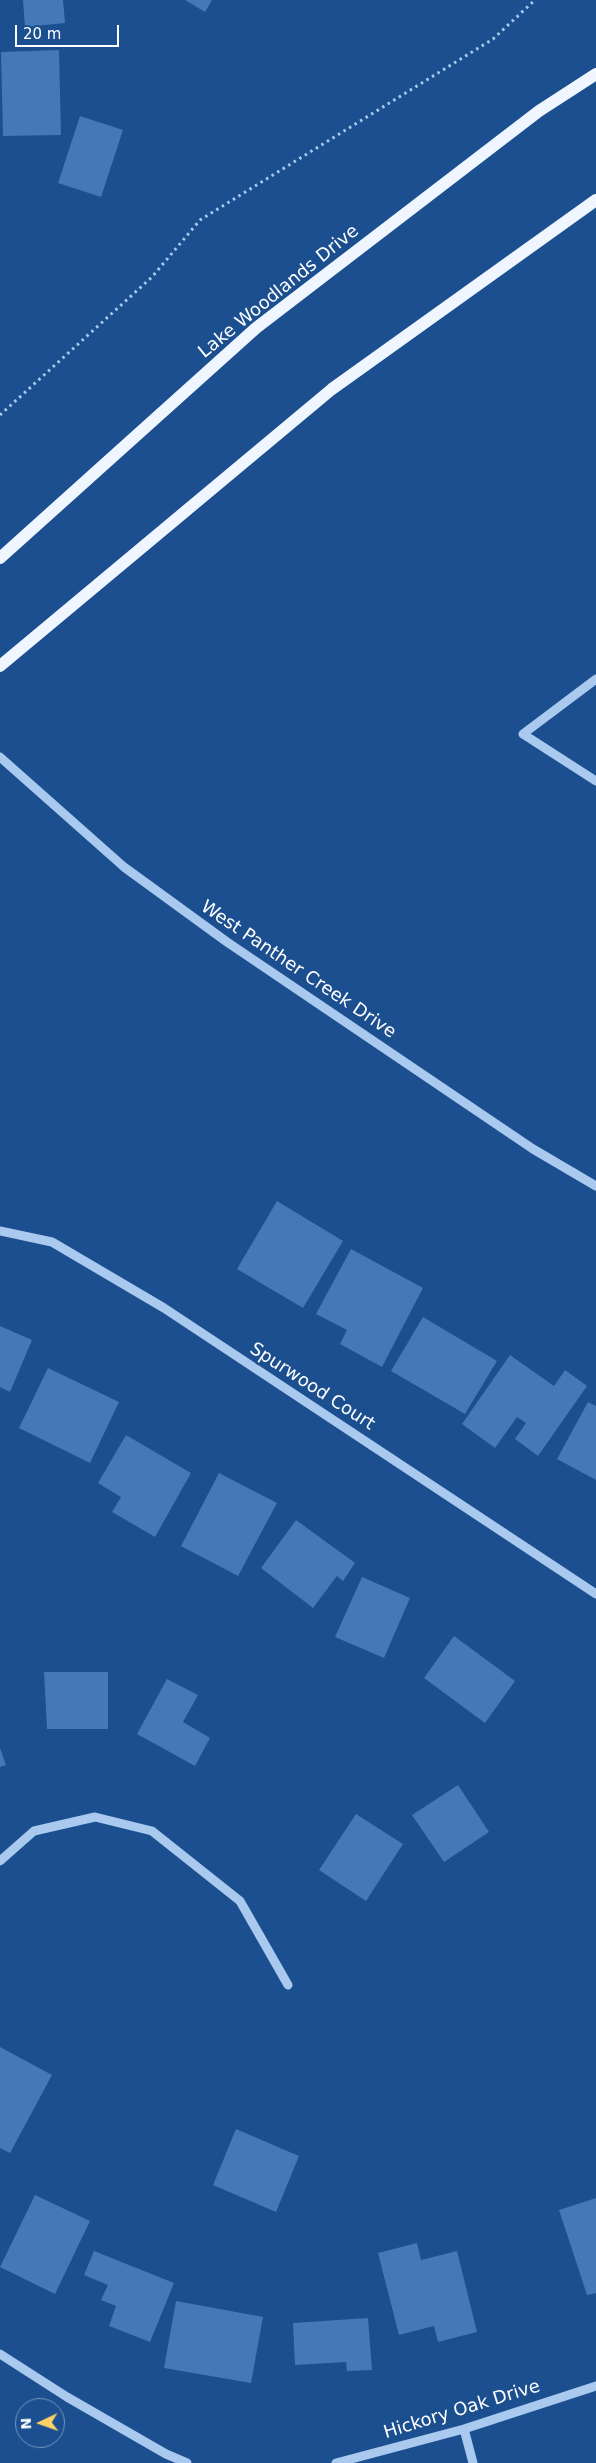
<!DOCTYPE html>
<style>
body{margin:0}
#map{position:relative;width:596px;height:2463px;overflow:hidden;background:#1b4f8f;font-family:"DejaVu Sans",sans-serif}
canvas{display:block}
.north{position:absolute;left:15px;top:2398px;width:50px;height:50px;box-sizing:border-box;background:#1b4f8f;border:1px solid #7695bc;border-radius:50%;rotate:267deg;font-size:14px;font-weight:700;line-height:20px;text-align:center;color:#fff}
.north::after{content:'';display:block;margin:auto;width:18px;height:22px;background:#ffd166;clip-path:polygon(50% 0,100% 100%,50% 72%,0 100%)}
.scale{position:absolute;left:15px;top:25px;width:104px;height:22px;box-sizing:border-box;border:2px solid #fff;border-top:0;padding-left:6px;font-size:15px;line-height:18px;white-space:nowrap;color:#fff;-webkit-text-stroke:4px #1b4f8f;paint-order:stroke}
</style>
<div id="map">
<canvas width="596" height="2463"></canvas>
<div class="north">N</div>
<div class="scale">20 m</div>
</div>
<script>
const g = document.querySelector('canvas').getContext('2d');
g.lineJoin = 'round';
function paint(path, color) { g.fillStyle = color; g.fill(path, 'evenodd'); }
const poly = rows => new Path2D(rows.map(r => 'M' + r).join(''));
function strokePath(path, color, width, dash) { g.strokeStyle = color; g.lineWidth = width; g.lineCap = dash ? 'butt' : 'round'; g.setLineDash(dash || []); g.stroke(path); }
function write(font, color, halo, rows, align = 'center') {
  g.font = font + ' "DejaVu Sans",sans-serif'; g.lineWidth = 5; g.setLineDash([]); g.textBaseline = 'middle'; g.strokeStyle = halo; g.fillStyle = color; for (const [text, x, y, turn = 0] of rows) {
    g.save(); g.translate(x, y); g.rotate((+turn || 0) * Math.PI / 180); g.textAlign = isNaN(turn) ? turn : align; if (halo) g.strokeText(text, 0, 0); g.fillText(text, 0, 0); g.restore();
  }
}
paint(poly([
 [23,0,63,0,65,23,25,27],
 [185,0,212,0,205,12],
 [59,50,61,135,3,136,1,52],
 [80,116,123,130,101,197,58,183],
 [277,1201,343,1241,303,1308,237,1269],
 [351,1249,423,1288,382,1367,340,1344,347,1330,316,1314],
 [423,1317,497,1361,465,1414,391,1371],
 [0,1326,32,1340,10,1392,0,1387],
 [510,1355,554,1386,565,1370,587,1386,538,1456,515,1439,526,1423,517,1417,495,1448,462,1424],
 [48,1368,119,1402,90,1463,19,1428],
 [588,1402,596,1406,596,1480,557,1459],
 [126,1435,191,1473,155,1537,112,1512,121,1497,98,1483],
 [219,1473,277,1503,238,1576,181,1546],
 [296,1520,355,1563,343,1581,337,1576,313,1608,261,1568],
 [362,1577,410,1598,384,1658,335,1637],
 [454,1636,515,1681,485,1723,424,1678],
 [44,1672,108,1672,108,1729,47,1729],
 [167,1679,198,1695,183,1722,210,1738,195,1766,137,1734],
 [0,1748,6,1765,0,1767],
 [458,1785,489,1832,444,1862,412,1815],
 [356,1814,403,1844,366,1901,319,1870],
 [0,2047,52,2075,10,2153,0,2148],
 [236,2129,299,2156,276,2212,213,2185],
 [35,2195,90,2221,55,2294,0,2267],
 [596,2198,596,2293,587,2295,559,2210],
 [417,2243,421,2260,457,2251,477,2332,438,2342,434,2326,399,2335,378,2253],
 [94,2251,174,2283,150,2342,109,2326,116,2306,101,2300,108,2285,84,2275],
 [176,2301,263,2317,251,2383,164,2368],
 [368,2318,372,2370,347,2371,346,2362,295,2365,293,2323]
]), '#4478b7');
strokePath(poly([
 [0,415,152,277,200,220,493,39,535,0]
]), '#a9c9ee', 3, [2.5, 4]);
strokePath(poly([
 [596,679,523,734,596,781],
 [0,757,124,867,227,942,533,1149,596,1186],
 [0,1231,52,1242,164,1308,596,1594],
 [0,1861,34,1831,95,1817,152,1831,240,1901,288,1985],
 [0,2354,67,2397,166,2454,187,2463],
 [464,2429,473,2463],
 [336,2463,464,2429,596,2386]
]), '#a9c9ee', 9);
strokePath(poly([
 [0,558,256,328,539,111,596,74],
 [0,666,332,389,596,200]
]), '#f0f6ff', 12);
write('18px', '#fff', '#1b4f8f', [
 ["Lake Woodlands Drive",279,292,-39],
 ["West Panther Creek Drive",298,970,34],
 ["Spurwood Court",312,1387,33],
 ["Hickory Oak Drive",462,2410,-17]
]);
</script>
